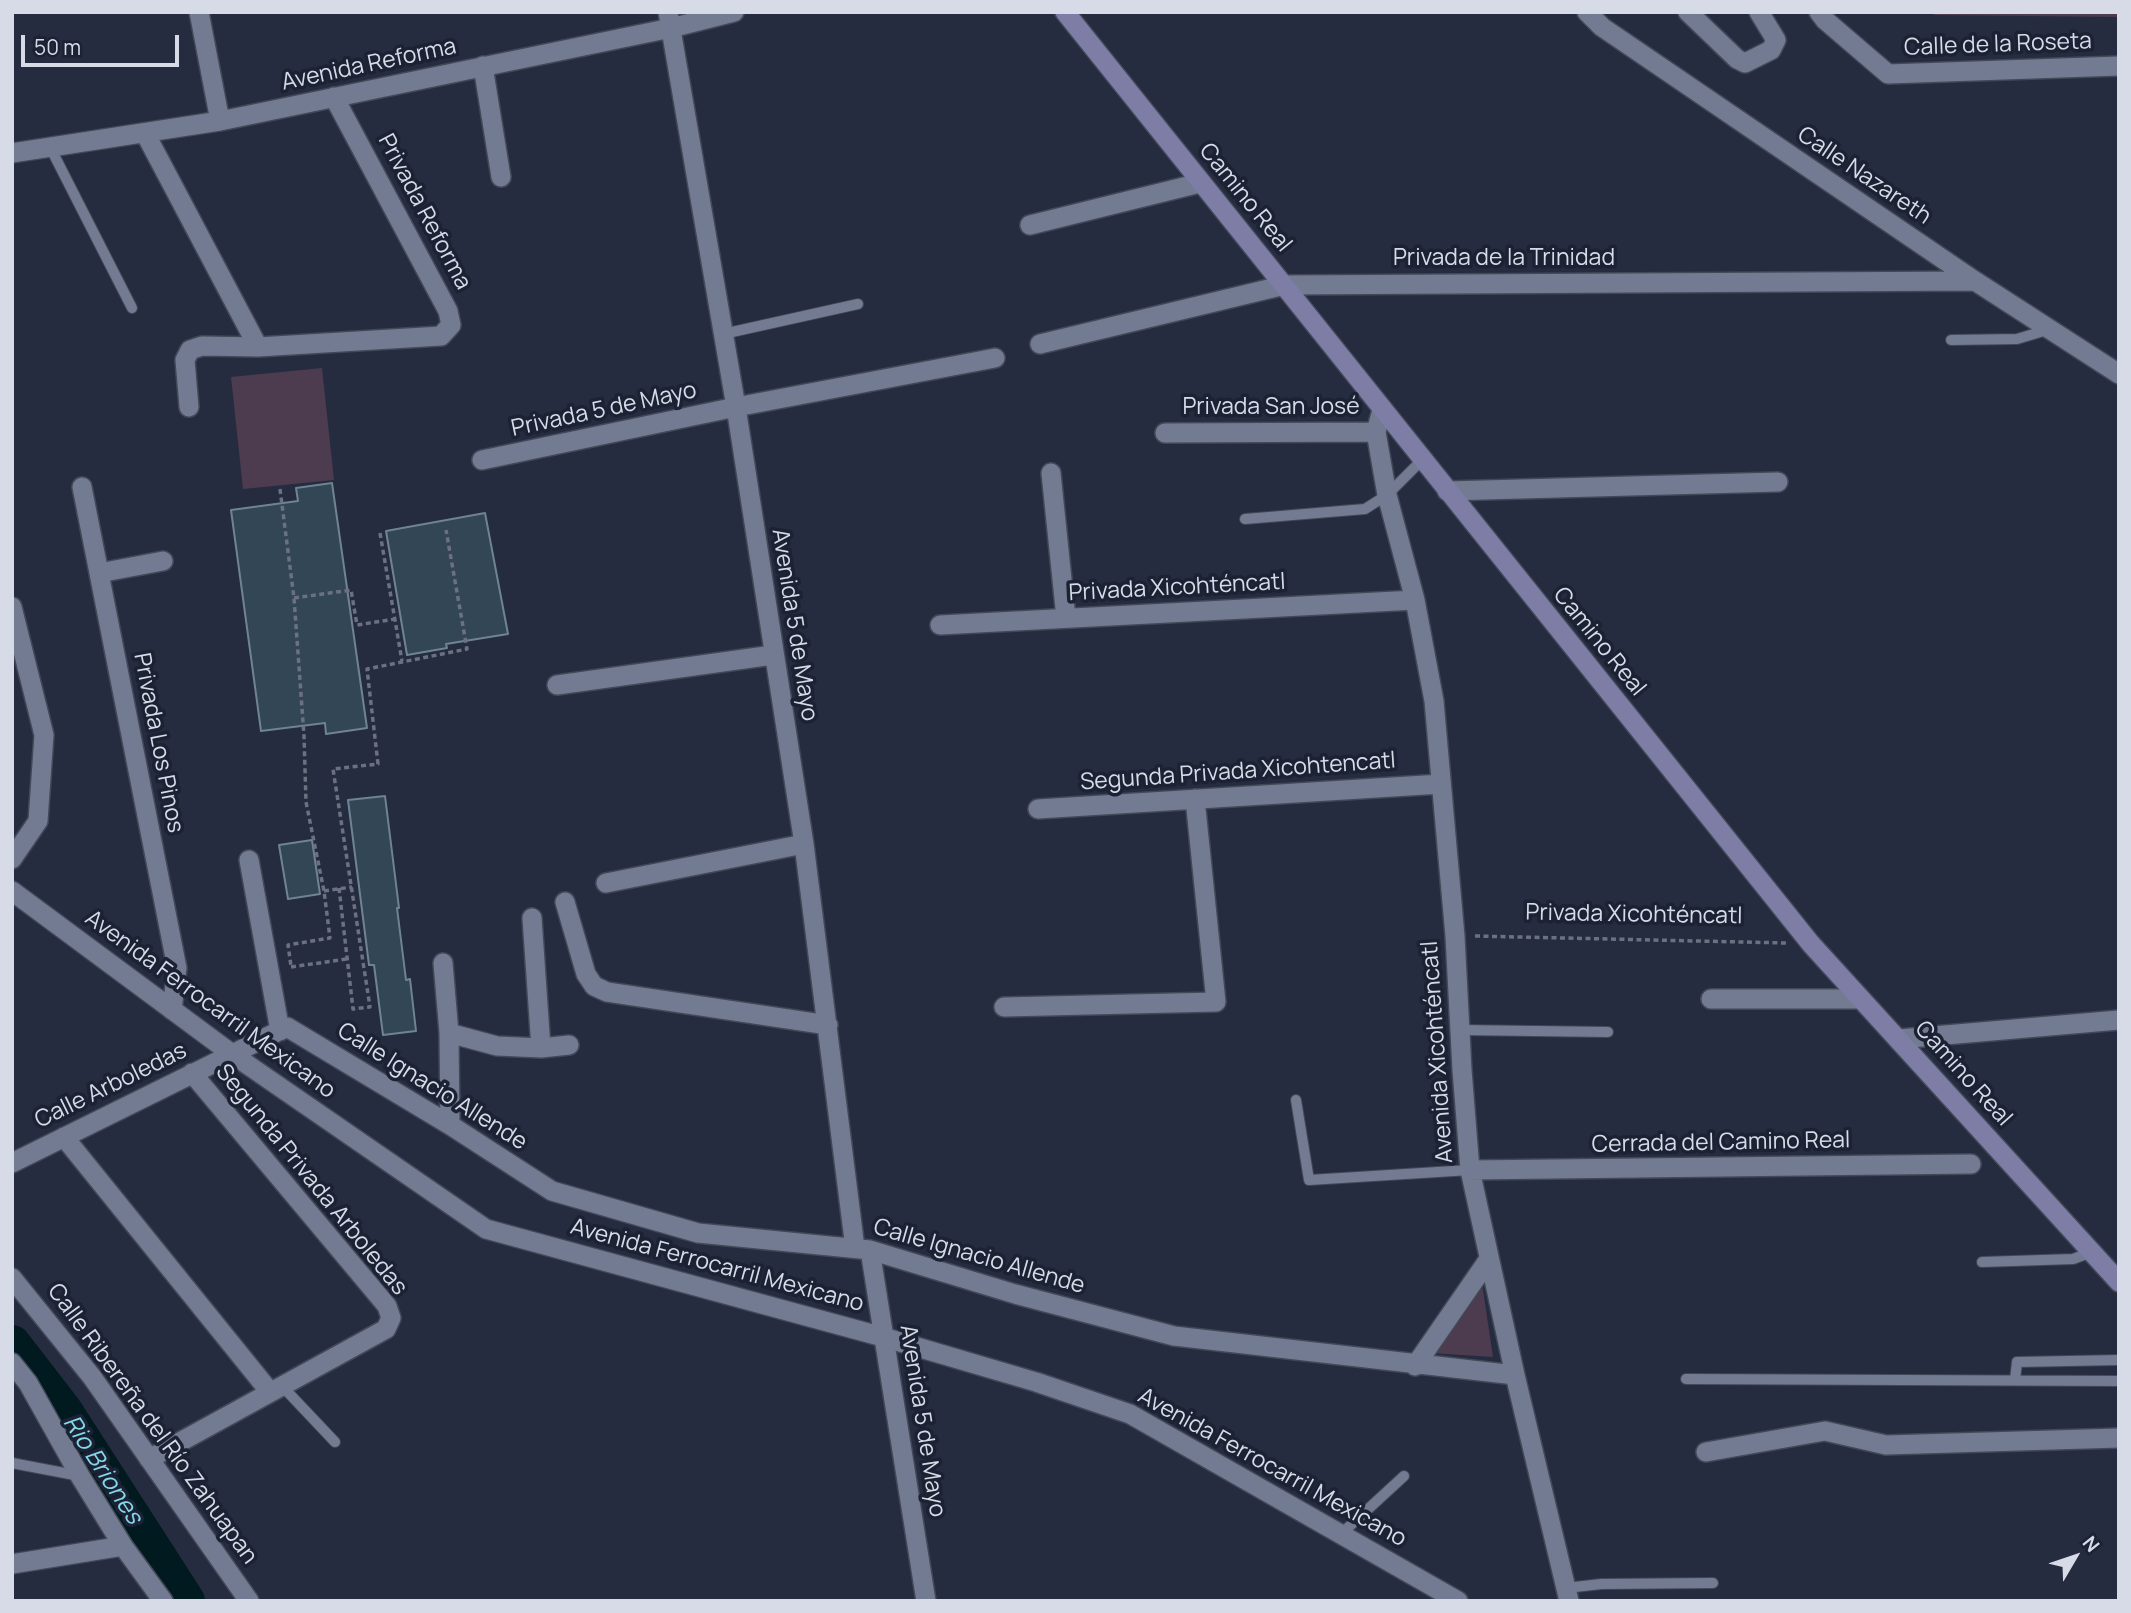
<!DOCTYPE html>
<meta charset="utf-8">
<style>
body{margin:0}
#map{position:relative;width:2131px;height:1613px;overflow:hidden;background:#252c3f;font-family:Manrope,sans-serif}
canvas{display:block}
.frame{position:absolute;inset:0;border:14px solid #d6dbe7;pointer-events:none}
.north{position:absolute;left:2040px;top:1522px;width:70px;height:70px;-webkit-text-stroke:5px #1b2234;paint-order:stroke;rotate:51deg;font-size:19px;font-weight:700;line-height:28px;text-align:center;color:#d6dbe7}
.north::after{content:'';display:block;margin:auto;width:24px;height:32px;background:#d6dbe7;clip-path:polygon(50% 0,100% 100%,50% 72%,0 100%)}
.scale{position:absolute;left:21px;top:35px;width:158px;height:32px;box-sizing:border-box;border:4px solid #d6dbe7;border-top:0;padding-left:9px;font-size:21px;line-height:24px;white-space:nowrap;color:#d6dbe7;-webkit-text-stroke:5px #1b2234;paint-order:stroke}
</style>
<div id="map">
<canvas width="2131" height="1613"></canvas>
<div class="frame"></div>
<div class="north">N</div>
<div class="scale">50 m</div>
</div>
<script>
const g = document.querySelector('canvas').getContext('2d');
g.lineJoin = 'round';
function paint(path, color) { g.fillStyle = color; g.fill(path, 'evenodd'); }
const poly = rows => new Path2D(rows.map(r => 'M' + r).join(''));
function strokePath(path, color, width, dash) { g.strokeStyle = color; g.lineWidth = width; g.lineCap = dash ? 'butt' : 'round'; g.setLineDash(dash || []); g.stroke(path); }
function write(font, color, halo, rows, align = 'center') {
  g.font = font + ' Manrope,sans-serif'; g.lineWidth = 7; g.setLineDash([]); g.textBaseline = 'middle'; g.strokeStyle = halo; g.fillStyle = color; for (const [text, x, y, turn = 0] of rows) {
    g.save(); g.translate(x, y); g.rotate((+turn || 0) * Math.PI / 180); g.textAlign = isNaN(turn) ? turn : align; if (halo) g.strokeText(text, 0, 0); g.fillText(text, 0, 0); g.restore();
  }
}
paint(poly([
 [1930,12,2119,12,2119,17,1935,15],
 [322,368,334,480,243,489,231,377],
 [1482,1283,1493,1357,1431,1353]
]), '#4d3b4f');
strokePath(poly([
 [12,1344,63,1410,186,1601]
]), '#011a1f', 38);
const building = poly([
 [332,483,367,728,326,734,325,723,261,731,231,510,298,501,296,488,332,483],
 [485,513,508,634,446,644,447,648,407,655,386,531,485,513],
 [385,796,399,908,397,908,406,980,410,979,416,1031,383,1035,374,965,369,965,348,800,385,796],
 [312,840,320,894,288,899,279,845,312,840]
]);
paint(building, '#324655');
strokePath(building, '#6e8494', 2);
const service = poly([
 [50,147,132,308],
 [723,334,858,304],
 [1951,340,2017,339,2047,330],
 [1245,519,1365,509,1387,495,1422,460],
 [1460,1030,1608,1032],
 [1296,1100,1309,1180,1470,1170],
 [1982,1262,2073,1259,2092,1252],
 [1686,1379,2119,1381],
 [2015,1380,2017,1362,2119,1360],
 [282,1386,335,1442],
 [12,1463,80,1476],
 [1341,1534,1404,1476],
 [1566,1588,1601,1584,1713,1583]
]);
const minor = poly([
 [199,12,220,121],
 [668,12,736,407,804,844,855,1248],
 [1587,12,1602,27,1975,281,2119,374],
 [1688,12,1737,59,1745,63,1771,50,1776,40,1759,12],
 [1819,12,1825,20,1888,74,2119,66],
 [483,66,501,177],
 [145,133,258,347],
 [12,153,220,121,671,28,734,12],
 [1030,225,1200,183],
 [1040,344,1285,285,1975,281],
 [189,407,185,360,190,350,202,346,258,347,441,336,451,325,448,311,334,97],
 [1382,410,1376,432,1387,495,1415,600,1434,701,1455,936,1462,1070,1470,1170,1515,1375,1569,1601],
 [1165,433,1376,432],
 [482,460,736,407,995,358],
 [1051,473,1066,618],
 [82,487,177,968,172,1010],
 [1447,491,1778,482],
 [99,573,163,561],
 [12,607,44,735,38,821,12,859],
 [940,625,1415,600],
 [557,685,773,655],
 [1038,809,1441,784],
 [249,860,280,1031],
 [606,883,804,844],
 [12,891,232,1054,486,1229,883,1337,1036,1382,1130,1414,1458,1601],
 [565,902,586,974,594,986,607,992,828,1025],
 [532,918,541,1048],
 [443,963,449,1033,450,1125],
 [1711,999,1861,999],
 [1004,1007,1216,1002,1195,799],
 [449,1033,497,1046,541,1048,569,1045],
 [1899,1039,2119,1020],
 [64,1137,270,1392],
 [12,1163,287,1027,450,1125,552,1191,698,1233,870,1250,1015,1294,1174,1336,1515,1375],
 [1470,1170,1971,1164],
 [870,1250,926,1601],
 [12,1278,92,1377,249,1601],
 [12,1363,28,1383,80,1476,123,1546,163,1601],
 [1415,1366,1489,1259],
 [1706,1452,1825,1431,1886,1445,2119,1438],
 [149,1459,386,1329,391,1318,387,1306,192,1073],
 [12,1564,123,1546]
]);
const secondary = poly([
 [1065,12,1811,944,2119,1282]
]);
strokePath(service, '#424857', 12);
strokePath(minor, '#424857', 22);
strokePath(secondary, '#424857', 22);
strokePath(poly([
 [280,489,294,598,304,736,306,802,324,891,330,938,288,945,291,966],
 [380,533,402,661],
 [294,598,351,590,357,625,395,619],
 [339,888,353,1009,370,1007,333,769,378,764,367,669,467,649,446,530],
 [324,891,352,887],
 [1475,936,1786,943],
 [291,967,347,959]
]), '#6b7181', 3.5, [5, 3.5]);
strokePath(service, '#727b91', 10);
strokePath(minor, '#727b91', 19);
strokePath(secondary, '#7d7da5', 19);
write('23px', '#d6dbe7', '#1b2234', [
 ["Calle de la Roseta",1998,45,-2],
 ["Avenida Reforma",369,65,-12],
 ["Calle Nazareth",1864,176,34],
 ["Camino Real",1245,198,51],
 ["Privada Reforma",424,212,62],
 ["Privada de la Trinidad",1504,259],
 ["Privada San José",1271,408],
 ["Privada 5 de Mayo",604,410,-12],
 ["Privada Xicohténcatl",1177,588,-3],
 ["Avenida 5 de Mayo",794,625,81],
 ["Camino Real",1599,642,51],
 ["Privada Los Pinos",158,743,79],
 ["Segunda Privada Xicohtencatl",1238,772,-4],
 ["Privada Xicohténcatl",1634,915,1],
 ["Avenida Ferrocarril Mexicano",210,1005,36],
 ["Avenida Xicohténcatl",1438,1052,-94],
 ["Camino Real",1963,1074,48],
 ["Calle Arboledas",111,1086,-26],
 ["Calle Ignacio Allende",432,1087,32],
 ["Cerrada del Camino Real",1721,1143,-1],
 ["Segunda Privada Arboledas",311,1180,51],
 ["Calle Ignacio Allende",979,1257,16],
 ["Avenida Ferrocarril Mexicano",717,1266,15],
 ["Avenida 5 de Mayo",922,1421,81],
 ["Calle Ribereña del Río Zahuapan",152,1424,54],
 ["Avenida Ferrocarril Mexicano",1272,1468,29]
]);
write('italic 24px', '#84d8e9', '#1b2234', [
 ["Rio Briones",102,1470,57]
]);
</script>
